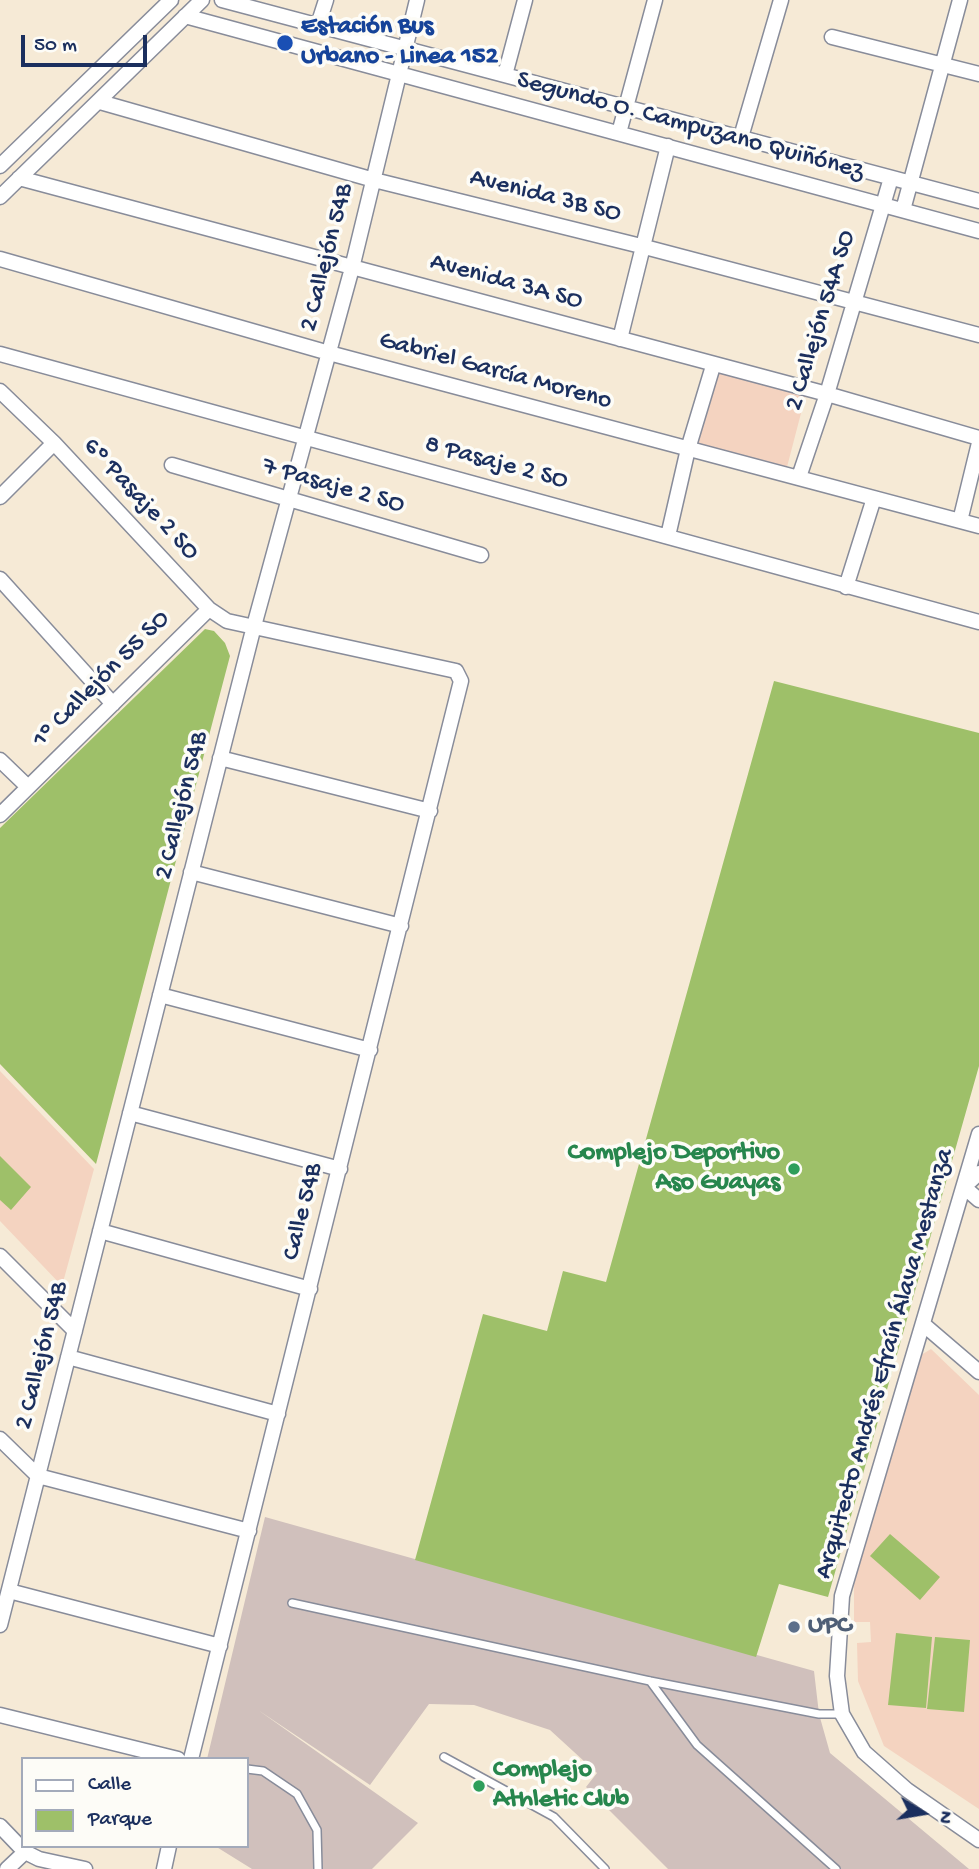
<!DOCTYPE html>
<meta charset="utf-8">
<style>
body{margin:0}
#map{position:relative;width:979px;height:1869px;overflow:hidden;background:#f6ead6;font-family:"Gochi Hand",sans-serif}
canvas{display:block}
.legend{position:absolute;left:21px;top:1757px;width:228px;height:91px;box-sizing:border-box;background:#fdfcf7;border:2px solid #a3aaba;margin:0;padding:9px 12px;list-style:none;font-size:21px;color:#1b2f5e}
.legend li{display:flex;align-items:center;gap:14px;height:35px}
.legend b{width:35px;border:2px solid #a3aaba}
.north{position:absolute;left:888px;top:1778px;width:70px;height:70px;-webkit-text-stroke:5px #fdfcf7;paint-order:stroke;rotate:101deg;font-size:19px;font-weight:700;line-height:28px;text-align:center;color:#1b2f5e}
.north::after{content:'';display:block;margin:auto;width:24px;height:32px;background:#1b2f5e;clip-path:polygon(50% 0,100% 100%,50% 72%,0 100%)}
.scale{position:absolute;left:21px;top:35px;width:126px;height:32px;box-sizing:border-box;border:4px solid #1b2f5e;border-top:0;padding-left:9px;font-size:21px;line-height:24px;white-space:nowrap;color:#1b2f5e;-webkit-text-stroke:5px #fdfcf7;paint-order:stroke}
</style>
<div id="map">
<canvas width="979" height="1869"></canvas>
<ul class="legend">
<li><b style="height:9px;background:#fff"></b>Calle</li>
<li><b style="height:19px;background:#9ec069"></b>Parque</li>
</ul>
<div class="north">N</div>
<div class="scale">50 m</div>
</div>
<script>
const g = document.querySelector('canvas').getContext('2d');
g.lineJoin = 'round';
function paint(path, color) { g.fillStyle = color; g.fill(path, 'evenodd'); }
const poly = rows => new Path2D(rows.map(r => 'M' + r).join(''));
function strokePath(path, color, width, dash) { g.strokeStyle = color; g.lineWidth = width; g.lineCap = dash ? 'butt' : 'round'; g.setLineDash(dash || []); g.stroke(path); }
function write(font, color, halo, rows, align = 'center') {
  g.font = font + ' "Gochi Hand",sans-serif'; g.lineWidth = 7; g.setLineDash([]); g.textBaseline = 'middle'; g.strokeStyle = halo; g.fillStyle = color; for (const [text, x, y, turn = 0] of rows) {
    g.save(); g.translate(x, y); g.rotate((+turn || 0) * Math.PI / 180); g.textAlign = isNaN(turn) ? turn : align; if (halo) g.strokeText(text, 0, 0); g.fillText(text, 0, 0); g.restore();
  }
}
paint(poly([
 [717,372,806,394,787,467,696,444],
 [0,1071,94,1169,62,1286,0,1221],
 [931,1349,979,1395,979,1809,884,1746,858,1681,857,1643,871,1642,870,1622,854,1622,854,1581,921,1355]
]), '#f4d3c0');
paint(poly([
 [265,1517,814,1671,819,1714,830,1753,969,1869,668,1869,586,1787,597,1773,550,1730,474,1705,429,1704,370,1785,258,1710,418,1823,372,1869,252,1869,215,1846,247,1846,247,1759,207,1759]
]), '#d0c0bc');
paint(poly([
 [205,629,214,631,225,643,230,656,96,1164,0,1064,0,828],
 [774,681,979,733,979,1066,828,1597,779,1584,756,1657,415,1560,483,1314,547,1331,563,1271,606,1282],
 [0,1156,31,1187,11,1210,0,1200],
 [890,1534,940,1577,920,1600,870,1556],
 [896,1633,932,1637,926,1708,888,1705],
 [935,1637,970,1640,964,1712,927,1709]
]), '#9ec069');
const lane = poly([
 [292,1603,650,1681,819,1714,842,1714],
 [650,1681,697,1745,836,1869],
 [444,1757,554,1817,605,1869],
 [247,1769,263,1771,297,1794,317,1830,318,1869]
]);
const street = poly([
 [222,0,979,201],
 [185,16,979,231],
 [318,25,326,0],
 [832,37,979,74],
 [505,75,525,0],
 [100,102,374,180,641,246,979,335],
 [619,133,655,0],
 [741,137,781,0],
 [0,166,171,0],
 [19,178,827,394,979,438],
 [0,197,202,0],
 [903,210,960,0],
 [0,259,329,353,979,526],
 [620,339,668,146],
 [0,354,979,622],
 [0,391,54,443,209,609,227,621,456,671,461,681,191,1759],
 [172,465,481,555],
 [799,477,827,394,891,178],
 [0,497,54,443],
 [960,521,979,443],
 [668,536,688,449,713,366],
 [0,579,113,704],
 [846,587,874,498],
 [220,758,430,811],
 [0,760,28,787],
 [0,815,209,609],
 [191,872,401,926],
 [160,995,370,1050],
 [130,1113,340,1169],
 [979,1134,842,1596,837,1676,842,1714,864,1752,907,1790,979,1840],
 [979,1173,964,1187,979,1200],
 [100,1231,310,1289],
 [0,1256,75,1331],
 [923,1324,979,1372],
 [68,1357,278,1414],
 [0,1439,38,1476,249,1531],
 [9,1591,220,1646],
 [0,1625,254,626,352,268,417,0],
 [0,1715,178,1759],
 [0,1826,25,1852,39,1859,85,1869],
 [7,1869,25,1852],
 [164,1869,169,1846]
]);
strokePath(lane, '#888c9a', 10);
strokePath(street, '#888c9a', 17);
strokePath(lane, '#fff', 7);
strokePath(street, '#fff', 14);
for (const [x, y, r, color] of [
 [285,43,9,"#1a4fb4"],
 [794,1169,7,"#2e9e5b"],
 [794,1627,7,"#5c6f8a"],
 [479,1786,7,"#2e9e5b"]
]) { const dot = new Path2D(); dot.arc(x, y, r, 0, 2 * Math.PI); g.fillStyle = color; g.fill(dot); strokePath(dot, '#fdfcf7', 2.5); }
write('bold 26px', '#164399', '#fdfcf7', [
 ["Estación Bus",301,28],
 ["Urbano - Linea 152",301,58]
], 'left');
write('26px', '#1b2f5e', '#fdfcf7', [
 ["Segundo O. Campuzano Quiñónez",690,127,15],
 ["Avenida 3B SO",545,197,14],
 ["2 Callejón 54B",328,258,-76],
 ["Avenida 3A SO",506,283,15],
 ["2 Callejón 54A SO",822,321,-73],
 ["Gabriel García Moreno",495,372,15],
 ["8 Pasaje 2 SO",496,464,15],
 ["7 Pasaje 2 SO",333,487,16],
 ["6º Pasaje 2 SO",140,500,47],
 ["1º Callejón 55 SO",102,680,-45],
 ["2 Callejón 54B",183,806,-76],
 ["Calle 54B",304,1212,-76],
 ["2 Callejón 54B",43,1356,-76],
 ["Arquitecto Andrés Efraín Álava Mestanza",886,1364,-74]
]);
write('bold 26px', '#27864d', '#fdfcf7', [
 ["Complejo Deportivo",780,1154],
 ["Aso Guayas",780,1184],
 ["Complejo",493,1771,"left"],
 ["Athletic Club",493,1801,"left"]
], 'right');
write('bold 26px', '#4e5e75', '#fdfcf7', [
 ["UPC",808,1627]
], 'left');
</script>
